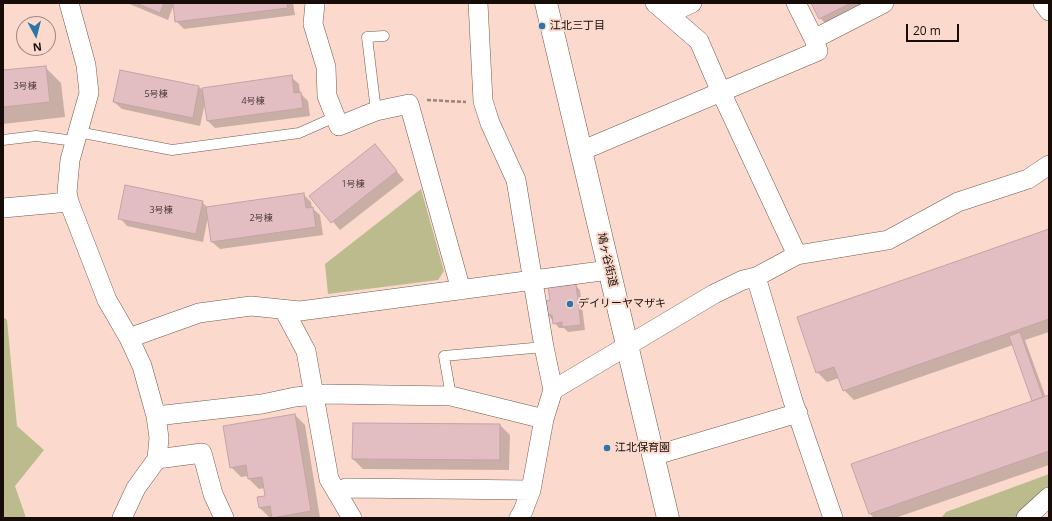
<!DOCTYPE html>
<meta charset="utf-8">
<style>
body{margin:0}
#map{position:relative;width:1052px;height:521px;overflow:hidden;background:#fbdacd;font-family:"Open Sans",sans-serif}
canvas{display:block}
.frame{position:absolute;inset:0;border:4px solid #170c08;pointer-events:none}
.north{position:absolute;left:16px;top:16px;width:40px;height:40px;box-sizing:border-box;background:#fbdacd;border:1px solid #a0887e;border-radius:50%;rotate:173deg;font-size:11px;font-weight:700;line-height:16px;text-align:center;color:#170c08}
.north::after{content:'';display:block;margin:auto;width:14px;height:18px;background:#2b75a8;clip-path:polygon(50% 0,100% 100%,50% 72%,0 100%)}
.scale{position:absolute;left:906px;top:24px;width:53px;height:18px;box-sizing:border-box;border:2px solid #170c08;border-top:0;padding-left:5px;font-size:12px;line-height:14px;white-space:nowrap;color:#170c08;-webkit-text-stroke:3px #fbdacd;paint-order:stroke}
</style>
<div id="map">
<canvas width="1052" height="521"></canvas>
<div class="frame"></div>
<div class="north">N</div>
<div class="scale">20 m</div>
</div>
<script>
const g = document.querySelector('canvas').getContext('2d');
g.lineJoin = 'round';
function paint(path, color) { g.fillStyle = color; g.fill(path, 'evenodd'); }
const poly = rows => new Path2D(rows.map(r => 'M' + r).join(''));
function strokePath(path, color, width, dash) { g.strokeStyle = color; g.lineWidth = width; g.lineCap = dash ? 'butt' : 'round'; g.setLineDash(dash || []); g.stroke(path); }
function write(font, color, halo, rows, align = 'center') {
  g.font = font + ' "Open Sans","Noto Sans JP",sans-serif'; g.lineWidth = 4; g.setLineDash([]); g.textBaseline = 'middle'; g.strokeStyle = halo; g.fillStyle = color; for (const [text, x, y, turn = 0] of rows) {
    g.save(); g.translate(x, y); g.rotate((+turn || 0) * Math.PI / 180); g.textAlign = isNaN(turn) ? turn : align; if (halo) g.strokeText(text, 0, 0); g.fillText(text, 0, 0); g.restore();
  }
}
paint(poly([
 [421,189,444,271,438,280,328,294,325,264],
 [3,317,7,320,17,426,44,450,15,486,26,518,3,518],
 [1049,474,1049,488,1014,518,941,518,946,512]
]), '#bcbb8e');
paint(poly([
 [127,3,293,3,295,15,184,29,176,21,174,4,168,20],
 [812,3,891,3,833,31,820,18],
 [45,67,61,83,65,117,3,124,3,71],
 [121,71,199,87,204,91,291,77,299,84,300,93,308,101,310,116,215,128,208,121,205,103,200,126,122,109,114,102],
 [375,145,404,180,340,230,311,196],
 [303,194,311,202,312,208,320,215,323,235,220,249,212,242,208,217,203,242,127,226,120,218,202,202,208,208],
 [1049,231,1049,332,1025,340,1046,398,1049,396,1049,465,895,518,874,518,870,514,1034,402,1013,345,854,400,844,390,839,378,827,382,817,372],
 [575,285,580,290,585,330,568,332,564,328,559,328,548,315,551,301],
 [295,415,305,425,320,518,270,518,260,508,259,498,267,497,265,488,259,489,249,479,248,476,241,477,231,467],
 [500,425,510,435,509,470,363,469,353,459]
]), '#0003');
const building = poly([
 [136,3,164,3,160,13,136,3],
 [173,3,287,3,288,8,175,22,173,3],
 [811,3,851,3,819,19,811,3],
 [46,66,50,102,3,107,3,70,46,66],
 [120,70,199,86,193,118,113,102,120,70],
 [292,75,294,93,301,92,303,108,207,121,202,88,292,75],
 [375,144,397,171,331,223,309,196,375,144],
 [125,185,203,201,196,234,118,219,125,185],
 [304,193,306,208,313,207,316,227,211,242,206,207,304,193],
 [1049,229,1049,319,843,391,834,367,816,373,797,317,1049,229],
 [576,284,581,325,562,327,562,322,553,324,552,315,547,315,546,301,550,300,548,287,576,284],
 [1020,332,1043,397,1032,401,1009,336,1020,332],
 [1049,395,1049,451,869,514,851,464,1049,395],
 [295,414,311,511,272,518,270,506,259,508,257,497,265,496,262,477,248,479,246,465,230,468,223,426,295,414],
 [353,423,500,424,500,460,352,459,353,423]
]);
paint(building, '#e2bec2');
strokePath(building, '#c4a2a6', 1);
const service = poly([
 [376,111,367,37,384,36],
 [78,132,172,150,299,133,335,117],
 [3,140,36,136,75,141],
 [451,396,444,356,544,347]
]);
const minor = poly([
 [69,3,86,65,89,93,70,160,67,192,69,202,107,300,129,338,142,366,156,416,159,438,157,459,136,488,122,518],
 [315,3,313,24,326,67,327,96,339,126,376,111,409,104,461,290],
 [478,3,483,101,490,123,516,180,544,347,553,390],
 [655,3,699,41,721,92,797,255],
 [796,3,814,39],
 [1043,3,1049,11],
 [668,14,692,3],
 [581,151,818,51,814,39,884,3],
 [3,208,69,202],
 [756,277,793,401,833,518],
 [284,310,306,351,329,479,352,518],
 [129,338,199,313,251,306,300,311,609,270],
 [156,416,262,404,295,397,326,394,451,396,544,419],
 [653,456,798,413],
 [157,459,202,453,213,494,224,518],
 [337,493,346,488,531,490],
 [519,518,523,511,531,490,544,419,553,390,714,294,743,280,756,277,797,255,888,240,958,202,1028,179,1049,165],
 [1026,518,1049,497]
]);
const secondary = poly([
 [546,3,668,518]
]);
strokePath(service, '#74594e', 11);
strokePath(minor, '#74594e', 20);
strokePath(secondary, '#74594e', 23);
strokePath(poly([
 [427,100,466,102]
]), '#9b837a', 2.5, [4, 2]);
strokePath(service, '#fff', 10);
strokePath(minor, '#fff', 19);
strokePath(secondary, '#fff', 22);
for (const [x, y, r, color] of [
 [542,26,4,"#2b75a8"],
 [570,304,4,"#2b75a8"],
 [607,448,4,"#2b75a8"]
]) { const dot = new Path2D(); dot.arc(x, y, r, 0, 2 * Math.PI); g.fillStyle = color; g.fill(dot); strokePath(dot, '#fbdacd', 1.5); }
write('9px', '#4a3836', null, [
 ["3号棟",25,86],
 ["5号棟",156,94],
 ["4号棟",253,101],
 ["1号棟",353,184],
 ["3号棟",161,210],
 ["2号棟",261,218]
]);
write('11px', '#170c08', '#fbdacd', [
 ["江北三丁目",550,26],
 ["デイリーヤマザキ",578,304],
 ["江北保育園",615,448]
], 'left');
write('11px', '#170c08', '#fbdacd', [
 ["鳩ヶ谷街道",607,260,77]
]);
</script>
